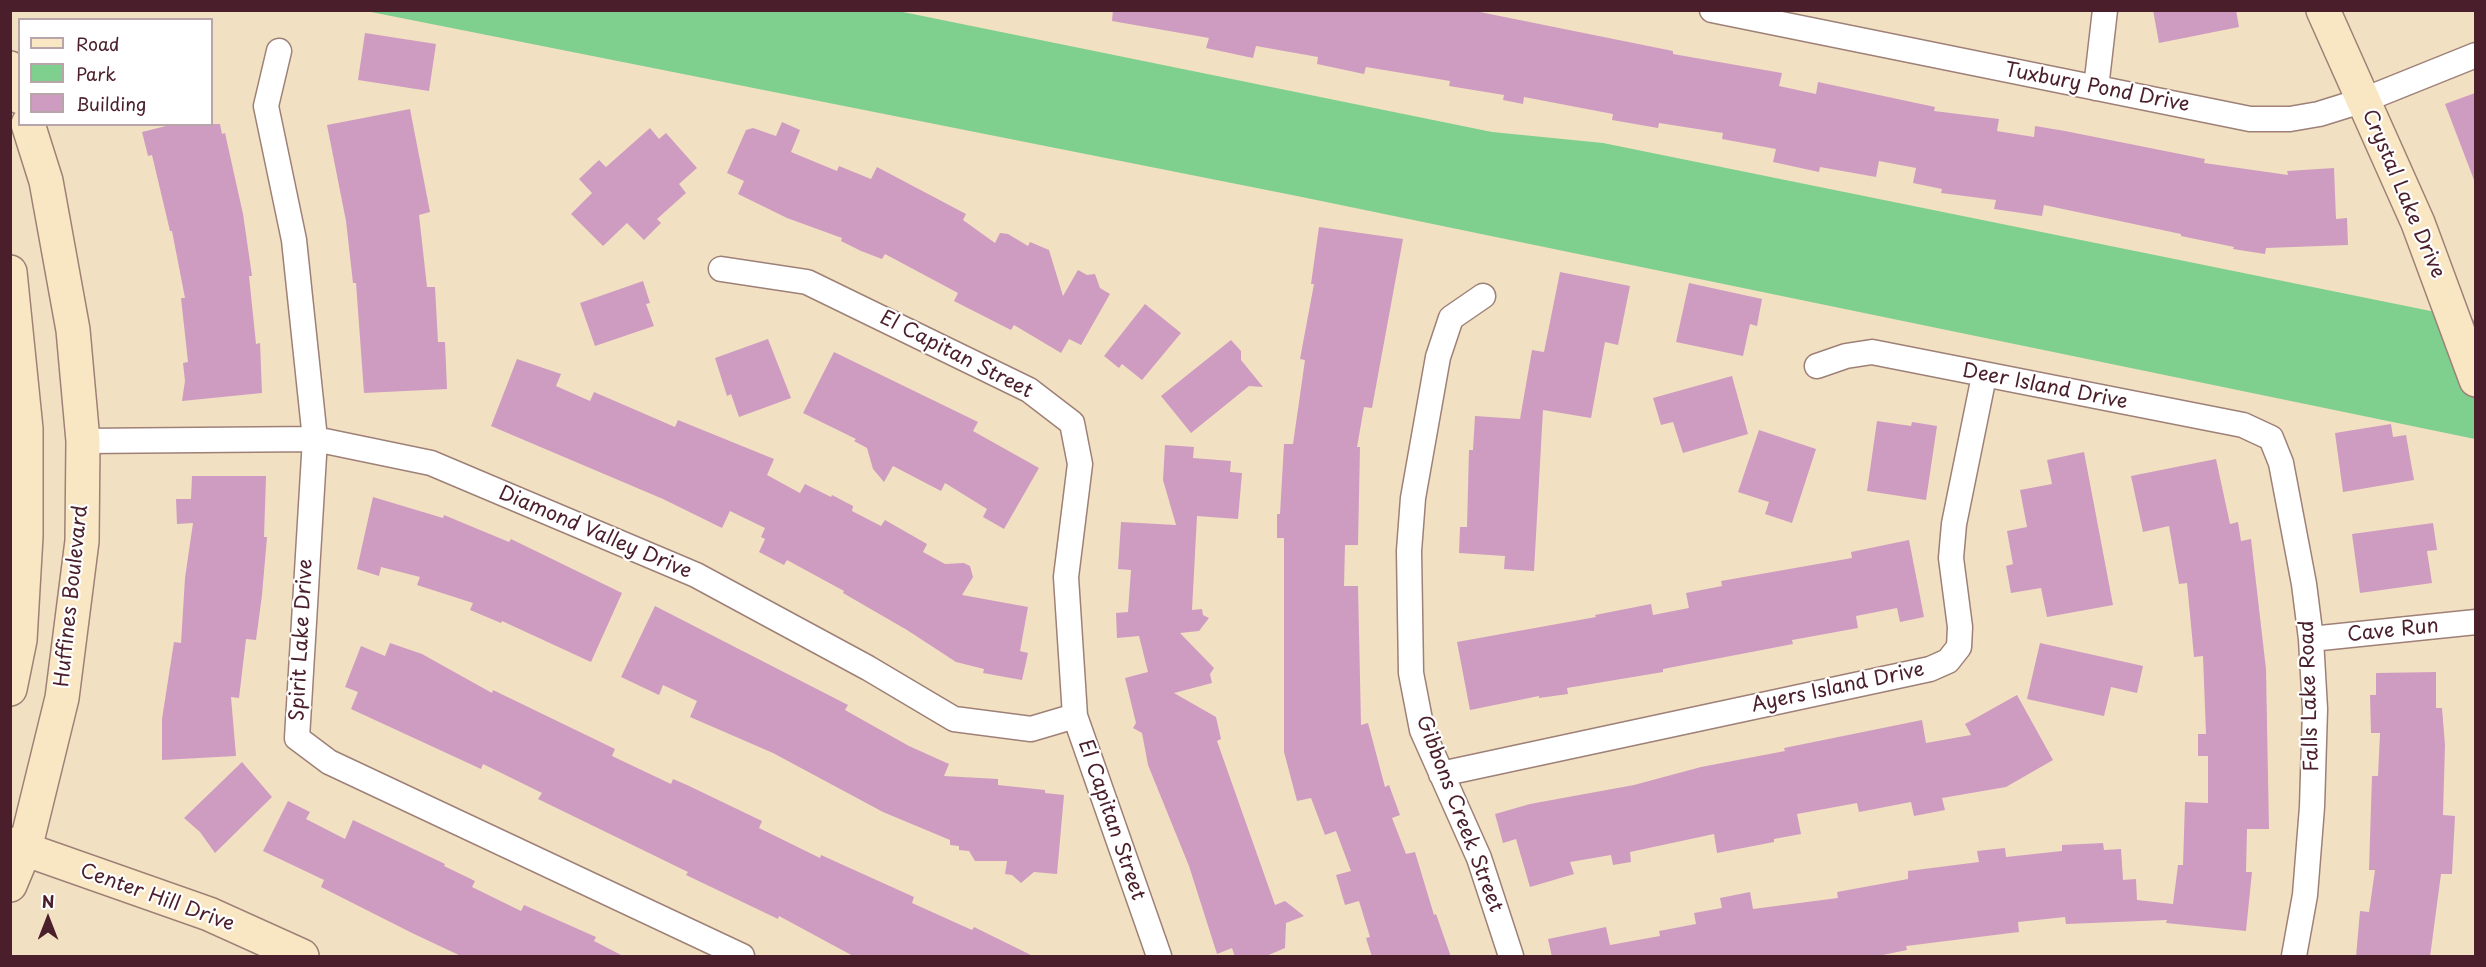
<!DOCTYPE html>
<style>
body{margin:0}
#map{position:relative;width:2486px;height:967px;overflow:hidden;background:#f2e0c3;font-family:"Playpen Sans",sans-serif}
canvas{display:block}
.frame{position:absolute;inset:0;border:12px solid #4a1f2b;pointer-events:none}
.legend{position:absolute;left:18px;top:18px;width:195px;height:108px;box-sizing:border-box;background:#fff;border:2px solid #b7a5aa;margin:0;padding:8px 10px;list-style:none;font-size:18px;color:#4a1f2b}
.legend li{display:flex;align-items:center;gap:12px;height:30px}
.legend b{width:30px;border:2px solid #b7a5aa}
.north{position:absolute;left:18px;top:889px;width:60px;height:60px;-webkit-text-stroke:4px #fff;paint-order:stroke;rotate:0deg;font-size:16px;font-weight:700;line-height:24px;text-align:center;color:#4a1f2b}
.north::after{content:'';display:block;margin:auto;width:21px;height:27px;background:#4a1f2b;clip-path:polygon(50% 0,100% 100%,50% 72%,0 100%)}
</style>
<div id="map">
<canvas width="2486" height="967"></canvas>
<div class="frame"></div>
<ul class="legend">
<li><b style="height:8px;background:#f9e7c3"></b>Road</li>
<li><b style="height:16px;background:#7fcf8f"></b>Park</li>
<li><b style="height:16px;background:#ce9cc0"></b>Building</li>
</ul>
<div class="north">N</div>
</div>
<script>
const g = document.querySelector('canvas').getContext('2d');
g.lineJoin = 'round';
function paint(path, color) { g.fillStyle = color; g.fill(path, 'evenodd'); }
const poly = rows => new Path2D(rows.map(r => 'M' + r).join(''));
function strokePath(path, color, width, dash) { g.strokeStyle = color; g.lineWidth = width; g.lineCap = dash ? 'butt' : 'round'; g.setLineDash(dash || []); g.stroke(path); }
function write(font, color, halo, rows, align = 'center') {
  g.font = font + ' "Playpen Sans",sans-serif'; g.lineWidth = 4.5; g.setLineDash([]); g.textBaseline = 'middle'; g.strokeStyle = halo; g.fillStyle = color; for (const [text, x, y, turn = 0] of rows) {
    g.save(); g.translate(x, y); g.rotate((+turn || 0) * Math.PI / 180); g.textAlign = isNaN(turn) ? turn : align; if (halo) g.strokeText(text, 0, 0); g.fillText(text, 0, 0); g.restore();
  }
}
paint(poly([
 [366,11,898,11,1492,132,1603,143,2475,320,2475,439,1297,196]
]), '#7fcf8f');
paint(poly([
 [1113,10,1470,10,1673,51,1673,54,1782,73,1779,86,1816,94,1818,82,1935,107,1934,111,1999,119,1997,131,2034,137,2035,126,2065,131,2205,159,2204,163,2288,175,2287,171,2334,168,2336,219,2347,218,2348,245,2266,248,2265,254,2233,249,2234,247,2181,236,2181,234,2044,205,2042,216,1994,209,1996,200,1941,193,1942,189,1913,183,1916,168,1879,161,1876,177,1820,167,1819,172,1773,162,1776,149,1722,139,1723,133,1659,123,1658,128,1612,120,1613,114,1524,97,1523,104,1503,100,1504,95,1449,86,1450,81,1366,67,1364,74,1317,64,1318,57,1256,46,1253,58,1206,48,1209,38,1112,21],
 [2153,10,2236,10,2239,27,2159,43],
 [365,33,436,44,429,91,358,80],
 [2475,93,2475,179,2474,180,2445,104],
 [410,109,430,212,419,215,427,287,435,287,438,342,445,342,447,389,364,393,356,283,353,283,346,221,327,125],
 [782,122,800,130,791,152,837,171,839,166,871,179,877,167,966,214,963,220,995,243,1000,233,1008,234,1028,246,1030,242,1049,250,1063,296,1078,270,1087,275,1095,274,1100,288,1110,294,1081,345,1069,339,1061,353,1014,325,1011,330,954,301,958,293,885,254,882,259,861,251,841,241,842,238,787,218,738,194,744,181,727,173,746,130,753,128,776,136],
 [174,124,220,124,222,134,225,133,243,214,252,276,249,276,256,344,260,343,262,393,182,401,185,381,183,363,188,362,181,298,185,298,172,231,170,231,152,155,148,156,142,132],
 [650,128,659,139,666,133,697,168,679,184,686,193,657,219,661,223,644,240,627,223,603,246,571,214,592,193,579,179,599,160,606,167],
 [1319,227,1403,239,1372,408,1364,407,1357,447,1360,447,1358,545,1345,545,1344,586,1358,586,1361,725,1368,723,1385,787,1389,785,1400,815,1392,818,1406,854,1415,852,1434,915,1436,914,1451,957,1372,957,1366,938,1370,937,1359,901,1345,905,1336,875,1351,871,1336,831,1325,835,1311,798,1297,801,1284,752,1284,538,1277,538,1277,514,1280,514,1284,444,1293,444,1305,360,1300,359,1314,284,1311,284],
 [1560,272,1630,286,1618,345,1605,342,1591,418,1543,410,1534,571,1504,569,1505,556,1459,553,1460,527,1467,527,1469,450,1473,450,1475,416,1520,419,1532,350,1544,352],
 [643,281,650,303,646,304,654,326,595,346,580,303],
 [1689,283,1762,299,1757,326,1750,324,1743,356,1676,342],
 [1145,304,1181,333,1142,380,1122,364,1119,368,1104,356],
 [768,339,791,398,739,417,731,394,727,396,715,358],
 [1231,340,1241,351,1241,360,1263,387,1249,386,1191,433,1161,396],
 [834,352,978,422,973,431,1039,468,1004,529,983,517,987,509,945,483,941,491,893,466,884,482,873,469,867,448,854,441,856,439,803,413],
 [517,359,561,374,556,386,590,401,594,392,675,427,678,420,774,459,767,475,800,493,805,484,831,497,832,495,853,506,852,511,881,526,885,520,927,544,923,552,945,564,964,563,970,566,973,577,962,595,1028,607,1020,651,1028,653,1022,680,983,673,984,669,956,662,907,630,843,593,844,591,787,560,784,565,759,552,765,539,761,537,765,528,730,511,722,528,663,499,491,426],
 [1732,376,1748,434,1683,453,1673,422,1661,425,1653,398],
 [1877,421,1911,426,1912,422,1937,426,1926,500,1867,491],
 [2391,424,2393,437,2406,435,2414,480,2343,492,2335,433],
 [1759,430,1816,449,1792,523,1765,514,1769,502,1738,492],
 [1165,445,1194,447,1193,458,1231,461,1230,472,1242,473,1238,519,1197,516,1192,610,1202,609,1203,615,1209,618,1199,631,1180,633,1214,668,1210,674,1212,683,1174,693,1216,717,1221,739,1217,741,1275,905,1285,901,1304,916,1286,923,1285,948,1264,957,1235,957,1232,948,1217,954,1189,866,1148,765,1142,733,1133,728,1136,723,1125,678,1148,672,1139,636,1117,638,1116,613,1128,612,1131,570,1118,569,1121,522,1176,525,1163,480],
 [2084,452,2113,605,2047,617,2041,588,2011,593,2006,566,2013,564,2007,531,2027,527,2020,490,2052,484,2047,460],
 [2216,459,2230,524,2238,522,2241,541,2251,539,2266,669,2269,829,2247,829,2246,872,2252,872,2246,931,2166,923,2167,920,2066,924,2065,917,2018,922,2019,932,1906,946,1907,950,1873,957,1552,957,1548,939,1606,927,1610,945,1660,936,1659,931,1696,924,1694,913,1722,908,1720,898,1750,892,1753,909,1838,898,1837,892,1908,879,1908,871,1979,862,1977,851,2005,848,2006,857,2062,851,2062,845,2103,843,2104,850,2121,849,2123,880,2136,879,2137,900,2173,904,2178,865,2183,865,2185,802,2208,803,2208,756,2198,756,2198,734,2206,734,2203,656,2194,657,2187,583,2179,584,2169,526,2143,532,2131,476],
 [192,476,266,476,264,537,267,537,262,595,256,640,246,639,239,698,231,697,236,756,162,760,162,719,174,642,181,643,185,578,193,523,177,524,176,499,191,499],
 [373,497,443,518,444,515,509,542,511,539,622,593,591,662,502,621,501,623,470,610,473,603,417,585,420,577,381,567,379,576,357,569],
 [2433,523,2437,550,2427,551,2432,583,2360,593,2352,534],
 [1909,540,1924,617,1900,622,1897,608,1856,616,1858,628,1792,640,1793,644,1663,669,1663,672,1567,688,1568,694,1539,698,1539,696,1470,710,1457,642,1596,617,1595,615,1651,604,1653,615,1689,608,1686,593,1722,586,1721,581,1852,558,1851,552],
 [655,606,848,705,845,710,909,746,949,764,944,776,998,779,998,785,1045,790,1045,793,1064,795,1057,874,1034,872,1021,883,1012,875,1005,874,1007,861,975,861,969,851,959,850,959,846,950,845,950,840,883,812,773,753,690,717,697,701,663,685,659,695,621,677],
 [390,643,422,654,492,693,493,690,615,749,612,756,671,784,673,779,687,785,762,821,759,828,820,858,821,855,914,897,912,903,972,930,974,927,1035,957,855,957,779,916,778,919,686,875,688,872,538,799,542,793,483,764,481,769,351,709,358,692,345,687,361,646,385,656],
 [2040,643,2143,666,2137,693,2111,687,2104,716,2027,699],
 [2436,672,2436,708,2442,708,2445,745,2443,815,2455,816,2452,874,2441,874,2430,957,2356,957,2360,911,2369,912,2375,870,2369,870,2372,776,2378,776,2380,733,2371,733,2370,695,2376,695,2376,673],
 [2017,695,2053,760,2006,787,1942,798,1945,810,1914,816,1911,802,1859,812,1857,803,1797,814,1801,834,1774,839,1774,842,1717,853,1714,834,1630,852,1631,862,1613,865,1611,855,1570,862,1574,874,1530,887,1516,839,1503,843,1495,814,1530,804,1634,785,1701,767,1785,751,1784,748,1922,720,1926,743,1971,735,1965,724],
 [242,762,272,797,215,853,200,832,184,818],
 [288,801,310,812,306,819,345,839,353,820,445,864,444,866,475,881,472,887,521,911,524,905,596,937,594,941,625,957,463,957,412,933,321,887,324,880,263,851]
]), '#ce9cc0');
const street = poly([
 [1712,10,2250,119,2290,119,2319,114,2364,100,2476,55],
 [279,51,266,106,294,240,315,439,297,738,329,762,742,956],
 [2096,88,2105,10],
 [721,269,807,282,1029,390,1072,423,1080,464,1066,577,1075,716,1159,956],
 [1483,296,1451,318,1438,357,1413,498,1409,551,1411,673,1422,730,1479,858,1511,956],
 [1817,366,1846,356,1872,352,2243,425,2271,438,2281,463,2304,584,2311,639,2315,709,2312,807,2305,895,2294,956],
 [83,441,315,439,431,463,696,575,868,668,954,719,1031,729,1075,716],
 [2311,639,2476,622],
 [1441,774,1930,669,1948,661,1959,647,1960,627,1951,558,1954,524,1984,376]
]);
const secondary = poly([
 [2323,10,2418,223,2476,380],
 [10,68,20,97],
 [10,272,26,429,26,536,20,640,10,689],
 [10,844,209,914,302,956],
 [10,885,25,849,62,698,82,541,83,441,73,330,46,181,28,124]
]);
strokePath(street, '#9e8077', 27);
strokePath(secondary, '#9e8077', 36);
strokePath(street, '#fff', 24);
strokePath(secondary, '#f9e7c3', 33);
write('20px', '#4a1f2b', '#fff', [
 ["Tuxbury Pond Drive",2097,88,11],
 ["Crystal Lake Drive",2403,194,67],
 ["El Capitan Street",956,355,27],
 ["Deer Island Drive",2045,387,11],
 ["Diamond Valley Drive",595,533,23],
 ["Huffines Boulevard",72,596,-84],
 ["Cave Run",2393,631,-6],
 ["Spirit Lake Drive",302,640,-87],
 ["Ayers Island Drive",1838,688,-12],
 ["Falls Lake Road",2310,696,-92],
 ["Gibbons Creek Street",1459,814,69],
 ["El Capitan Street",1111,820,71],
 ["Center Hill Drive",157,898,20]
]);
</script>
